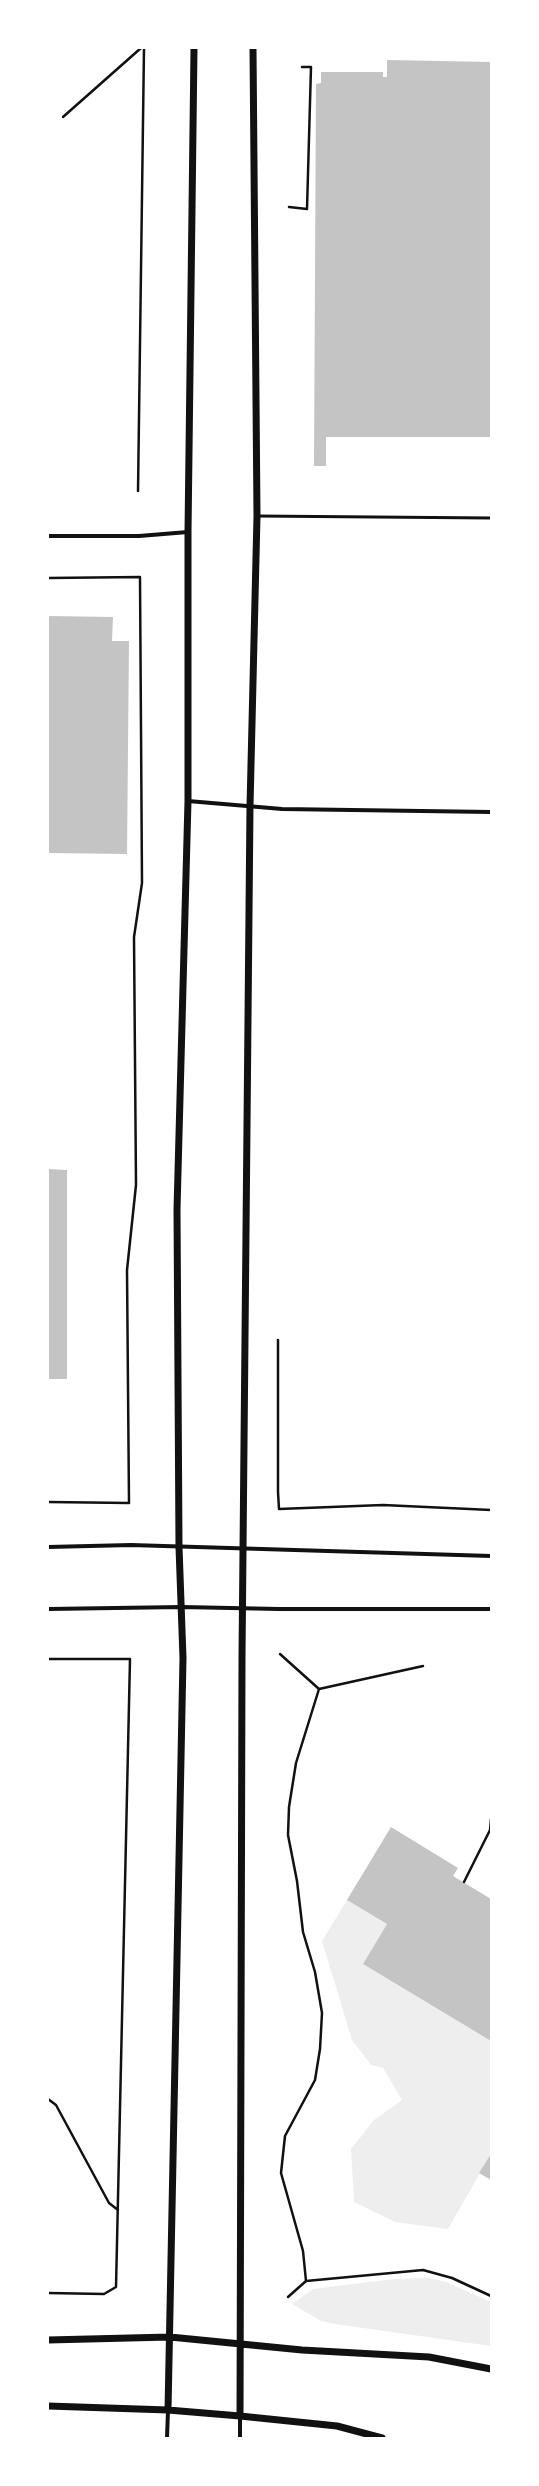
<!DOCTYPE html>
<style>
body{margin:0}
#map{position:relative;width:539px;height:2486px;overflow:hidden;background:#fff;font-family:Quicksand,sans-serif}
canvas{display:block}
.frame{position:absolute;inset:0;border:49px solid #fff;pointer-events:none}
</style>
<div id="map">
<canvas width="539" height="2486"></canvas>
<div class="frame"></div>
</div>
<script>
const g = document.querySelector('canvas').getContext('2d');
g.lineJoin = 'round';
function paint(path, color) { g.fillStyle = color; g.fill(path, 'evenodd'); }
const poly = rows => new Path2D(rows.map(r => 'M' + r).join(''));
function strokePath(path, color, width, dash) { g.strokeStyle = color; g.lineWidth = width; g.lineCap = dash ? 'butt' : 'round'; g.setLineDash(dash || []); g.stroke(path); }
paint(poly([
 [347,1900,387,1924,363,1964,491,2041,491,2154,448,2229,395,2222,354,2202,351,2149,374,2120,402,2100,383,2068,371,2065,352,2040,322,1941],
 [429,2278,446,2282,491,2302,491,2346,335,2324,321,2321,292,2304,313,2289,394,2279]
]), '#eee');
paint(poly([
 [387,60,491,62,491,437,326,437,326,466,314,466,316,84,321,83,321,72,383,72,383,77,387,77],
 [48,616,113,617,112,641,129,641,127,854,48,853],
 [48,1169,67,1170,67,1379,48,1379],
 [391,1827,458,1868,453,1876,491,1899,491,2041,363,1964,387,1924,347,1900],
 [491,2154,491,2180,479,2173]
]), '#c4c4c4');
strokePath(poly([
 [63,117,141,48],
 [289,207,307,209,311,67,302,67],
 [138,491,144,48],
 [48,578,140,577,142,883,134,937,136,1185,127,1270,129,1503,48,1502],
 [278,1340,278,1492,279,1509,383,1505,491,1510],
 [280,1654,319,1689,296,1763,289,1807,288,1835,297,1881,303,1932,315,1972,322,2013,320,2049,315,2080,285,2136,281,2173,303,2251,306,2281],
 [48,1659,130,1659,116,2287,104,2294,48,2293],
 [319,1689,423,1666],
 [464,1882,490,1830,491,1819],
 [48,2099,56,2105,109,2203,118,2210],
 [288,2297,306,2281,423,2270,452,2278,491,2296]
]), '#111', 2.5);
strokePath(poly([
 [257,516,491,518]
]), '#111', 3);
strokePath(poly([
 [48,536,139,536,188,532],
 [188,801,282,809,491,812],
 [48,1547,131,1545,491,1556],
 [48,1609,182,1607,279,1609,491,1609],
 [167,2438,168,2410],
 [240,2438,240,2416]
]), '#111', 4);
strokePath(poly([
 [48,2340,170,2337,302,2350,429,2357,491,2369],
 [48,2406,168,2410,240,2416,337,2426,382,2438],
 [168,2410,183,1658,179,1547,177,1209,188,801,188,532,194,48],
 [240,2416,242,1657,250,806,257,516,253,48]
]), '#111', 7);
</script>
